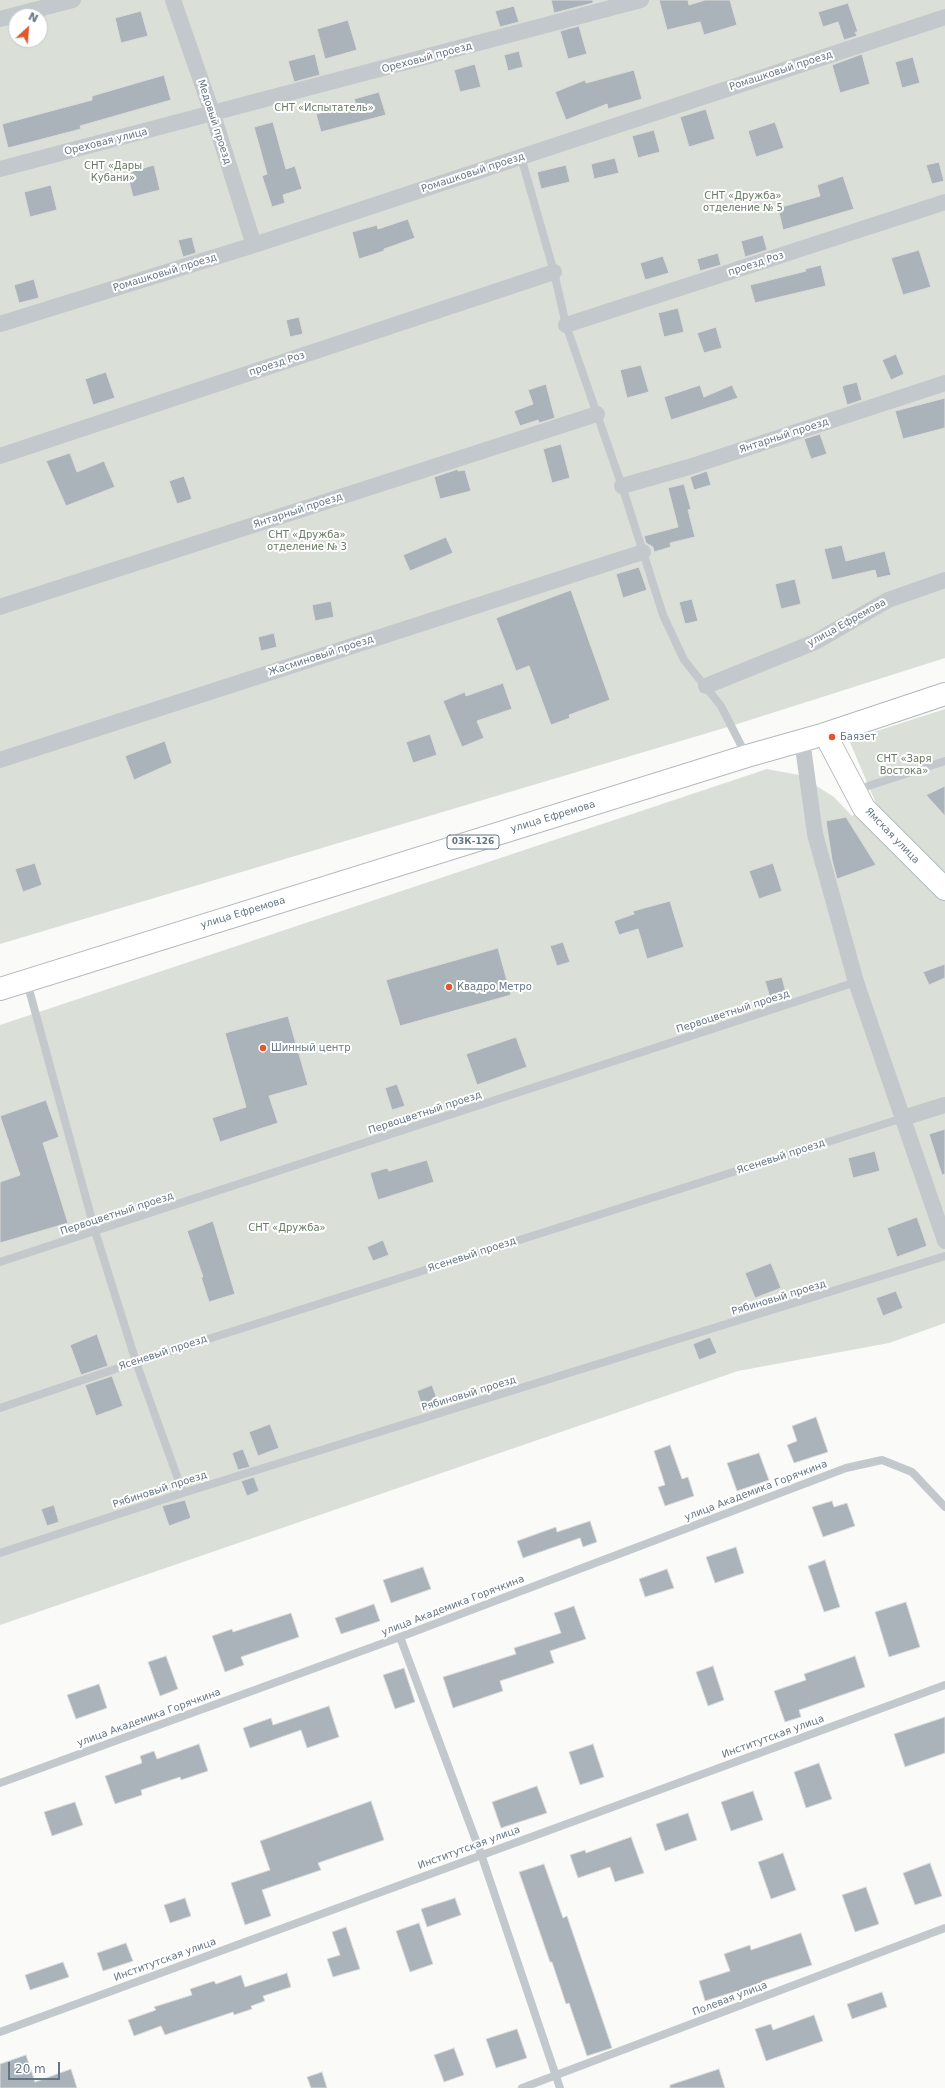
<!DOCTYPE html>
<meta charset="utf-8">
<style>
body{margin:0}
#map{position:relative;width:945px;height:2088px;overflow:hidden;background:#fafaf8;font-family:"DejaVu Sans",sans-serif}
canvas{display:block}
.north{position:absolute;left:8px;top:8px;width:40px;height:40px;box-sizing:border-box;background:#fff;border:1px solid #c1c8cd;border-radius:50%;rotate:26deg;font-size:11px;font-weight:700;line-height:16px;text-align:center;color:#657683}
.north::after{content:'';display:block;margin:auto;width:14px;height:18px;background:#e4572e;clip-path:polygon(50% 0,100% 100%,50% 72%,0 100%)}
.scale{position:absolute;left:8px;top:2062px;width:52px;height:18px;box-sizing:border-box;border:2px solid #657683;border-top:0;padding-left:5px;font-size:12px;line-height:14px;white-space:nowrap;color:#657683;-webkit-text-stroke:3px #fff;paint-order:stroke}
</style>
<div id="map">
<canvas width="945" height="2088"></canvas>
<div class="north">N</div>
<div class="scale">20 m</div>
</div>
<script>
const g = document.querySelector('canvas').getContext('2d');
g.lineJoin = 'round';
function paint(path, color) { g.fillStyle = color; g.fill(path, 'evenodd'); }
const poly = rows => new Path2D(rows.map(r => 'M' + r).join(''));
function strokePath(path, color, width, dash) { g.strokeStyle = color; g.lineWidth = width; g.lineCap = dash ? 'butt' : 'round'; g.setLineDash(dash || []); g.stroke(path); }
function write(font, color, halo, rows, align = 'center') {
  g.font = font + ' "DejaVu Sans",sans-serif'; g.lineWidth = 4; g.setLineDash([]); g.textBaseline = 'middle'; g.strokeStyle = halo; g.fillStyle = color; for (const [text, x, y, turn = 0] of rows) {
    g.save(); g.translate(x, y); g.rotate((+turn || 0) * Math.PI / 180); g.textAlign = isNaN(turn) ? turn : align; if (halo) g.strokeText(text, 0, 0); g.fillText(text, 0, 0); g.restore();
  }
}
paint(poly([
 [0,0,945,0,945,658,731,726,0,944],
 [16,16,40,16,40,40,16,40],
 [945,709,945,881,878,808,849,740],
 [767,769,799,775,834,797,852,816,862,809,945,895,945,1323,889,1343,738,1371,0,1625,0,1025]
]), '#dadfd7');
const building = poly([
 [551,0,593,0,593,3,554,13,551,0],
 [659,0,688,0,689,5,705,0,730,0,737,25,704,35,700,22,667,30,659,0],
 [848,3,858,32,855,32,857,36,844,40,838,22,823,27,818,12,848,3],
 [514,6,519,22,500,27,495,11,514,6],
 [141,11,148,36,121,43,115,18,141,11],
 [348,20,357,50,325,59,317,29,348,20],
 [579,26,587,54,568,59,560,31,579,26],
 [519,51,523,67,508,71,504,55,519,51],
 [315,54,320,75,294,82,288,61,315,54],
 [862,54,870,84,840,93,832,65,862,54],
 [913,57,920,83,902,88,895,62,913,57],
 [475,64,481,87,460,92,454,70,475,64],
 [634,70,642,99,608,109,607,104,566,120,555,92,585,80,586,83,634,70],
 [164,75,171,100,80,126,81,129,8,148,2,124,92,100,92,96,164,75],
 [379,92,386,115,321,132,316,114,356,104,354,99,379,92],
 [706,109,715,139,689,147,680,117,706,109],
 [273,122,286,169,295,166,302,189,283,195,285,203,272,207,262,176,267,174,254,127,273,122],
 [775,122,784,148,756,157,748,131,775,122],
 [654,130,660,152,638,158,632,136,654,130],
 [615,158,619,173,594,179,591,164,615,158],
 [939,162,944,181,932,184,926,165,939,162],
 [154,165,160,190,133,197,127,173,154,165],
 [566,165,570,182,541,189,537,172,566,165],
 [843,176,854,209,783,230,778,208,820,196,817,185,843,176],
 [51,185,57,210,30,217,24,192,51,185],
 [408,219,415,238,384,249,384,251,359,259,352,232,377,225,378,229,408,219],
 [763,235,767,250,745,257,741,241,763,235],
 [192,237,196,253,183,257,178,240,192,237],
 [919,250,931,287,903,295,891,258,919,250],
 [718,253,721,265,700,271,697,259,718,253],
 [663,256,669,273,645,280,640,263,663,256],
 [821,265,826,286,755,303,750,285,806,271,805,269,821,265],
 [34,279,39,298,19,303,14,285,34,279],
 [678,308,684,332,664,337,658,313,678,308],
 [299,317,303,334,290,337,286,320,299,317],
 [716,327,722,348,704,353,697,333,716,327],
 [896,354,904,374,891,380,882,360,896,354],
 [641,365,649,392,627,398,620,370,641,365],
 [106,372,115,398,93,405,85,379,106,372],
 [857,382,862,400,847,405,842,386,857,382],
 [546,384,555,418,539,423,538,420,520,426,514,411,533,404,528,390,546,384],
 [700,385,704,397,732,385,738,398,671,420,664,397,700,385],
 [945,398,945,428,903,439,895,411,945,398],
 [820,434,827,454,811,459,804,439,820,434],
 [561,444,570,478,552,483,543,449,561,444],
 [70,453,77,472,104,461,115,487,66,506,46,461,70,453],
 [458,469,458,471,465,470,471,491,440,499,434,477,458,469],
 [707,471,711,485,694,490,690,477,707,471],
 [184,476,192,499,177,504,169,481,184,476],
 [684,484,691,509,688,510,695,537,670,543,671,547,654,552,653,547,646,543,644,536,678,527,668,488,684,484],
 [446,537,453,553,410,571,403,555,446,537],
 [842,545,846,561,885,551,891,575,877,578,875,570,832,580,824,549,842,545],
 [639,567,647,590,623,598,616,574,639,567],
 [795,579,801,604,781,609,775,584,795,579],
 [571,590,610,700,569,715,570,718,551,725,529,666,516,671,496,618,571,590],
 [692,599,698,621,685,624,679,602,692,599],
 [331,601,334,617,315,621,312,605,331,601],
 [274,633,277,647,261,651,258,637,274,633],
 [503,683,512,709,477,721,484,738,462,747,443,701,465,692,466,696,503,683],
 [430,734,437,755,413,763,406,742,430,734],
 [165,741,172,763,134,780,125,756,165,741],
 [945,786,945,816,926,795,945,786],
 [846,817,876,865,837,879,832,860,826,821,846,817],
 [35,863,42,885,23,892,15,869,35,863],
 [773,863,782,891,759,899,749,871,773,863],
 [670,901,684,947,647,959,638,929,619,935,614,921,634,914,633,911,670,901],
 [563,942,570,962,557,966,550,946,563,942],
 [498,948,511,995,400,1026,386,980,498,948],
 [945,964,945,978,929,985,923,972,945,964],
 [782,977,786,993,770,998,765,981,782,977],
 [288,1016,308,1085,269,1096,278,1123,220,1142,212,1118,246,1107,225,1033,288,1016],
 [516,1037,527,1067,477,1085,466,1054,516,1037],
 [397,1084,405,1106,392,1110,385,1088,397,1084],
 [46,1100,59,1137,43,1143,68,1223,0,1243,0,1182,20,1175,0,1116,46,1100],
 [945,1129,945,1174,942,1175,929,1134,945,1129],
 [875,1151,880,1171,853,1178,848,1158,875,1151],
 [427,1160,434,1182,378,1200,370,1173,387,1168,389,1171,427,1160],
 [917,1217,927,1246,897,1257,887,1228,917,1217],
 [213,1221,235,1294,209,1302,201,1277,203,1277,187,1231,213,1221],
 [383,1240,389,1255,373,1261,367,1247,383,1240],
 [771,1263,781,1288,755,1298,745,1273,771,1263],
 [896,1291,903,1308,883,1316,876,1298,896,1291],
 [97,1334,108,1366,81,1375,70,1345,97,1334],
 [710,1337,717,1353,699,1360,693,1344,710,1337],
 [112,1376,123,1406,96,1416,85,1385,112,1376],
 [432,1385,440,1407,424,1412,417,1391,432,1385],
 [816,1417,828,1452,794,1463,787,1445,797,1441,792,1426,816,1417],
 [270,1424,279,1448,258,1456,249,1432,270,1424],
 [670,1445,682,1479,688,1477,694,1496,665,1506,658,1487,665,1485,654,1451,670,1445],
 [243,1449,250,1467,238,1470,232,1453,243,1449],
 [759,1453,769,1480,737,1491,727,1463,759,1453],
 [254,1477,259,1491,247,1496,241,1481,254,1477],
 [167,1482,171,1491,158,1495,155,1487,167,1482],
 [185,1500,191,1518,169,1526,162,1506,185,1500],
 [832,1501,834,1507,847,1503,855,1526,823,1537,812,1507,832,1501],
 [54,1505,59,1522,47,1526,41,1509,54,1505],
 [590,1521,597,1542,583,1547,580,1538,523,1558,517,1541,556,1527,557,1532,590,1521],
 [736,1547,744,1573,715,1583,706,1557,736,1547],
 [825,1560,840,1607,824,1612,808,1566,825,1560],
 [423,1567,431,1589,391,1603,383,1580,423,1567],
 [667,1569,674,1588,645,1597,639,1579,667,1569],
 [906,1602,920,1647,889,1657,875,1612,906,1602],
 [374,1604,380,1621,341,1634,335,1618,374,1604],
 [574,1606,586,1639,550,1651,554,1663,500,1681,503,1691,453,1708,443,1677,516,1654,514,1648,561,1633,554,1613,574,1606],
 [291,1613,299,1637,241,1657,244,1665,225,1672,212,1636,232,1629,233,1632,291,1613],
 [166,1656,178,1689,160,1696,148,1662,166,1656],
 [855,1656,865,1687,799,1710,801,1717,785,1722,774,1691,806,1680,804,1674,855,1656],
 [713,1666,724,1700,708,1706,696,1672,713,1666],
 [404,1668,415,1702,395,1709,383,1675,404,1668],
 [99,1684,107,1708,76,1719,67,1695,99,1684],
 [329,1706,339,1737,307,1748,301,1730,250,1748,243,1728,271,1718,273,1725,329,1706],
 [945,1717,945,1753,905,1767,894,1734,945,1717],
 [199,1744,208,1771,181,1780,180,1777,141,1790,142,1795,115,1804,105,1776,142,1763,140,1756,154,1751,157,1759,199,1744],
 [593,1744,604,1777,580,1785,569,1752,593,1744],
 [819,1763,832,1799,806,1808,794,1772,819,1763],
 [537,1786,547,1813,501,1828,492,1802,537,1786],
 [753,1791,763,1820,731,1831,721,1802,753,1791],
 [371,1801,384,1840,318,1863,321,1870,262,1890,271,1916,245,1925,231,1883,270,1870,260,1841,371,1801],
 [75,1802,83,1825,52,1836,44,1812,75,1802],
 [688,1813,697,1840,665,1851,656,1824,688,1813],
 [631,1837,644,1873,615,1882,610,1867,578,1878,570,1855,585,1850,586,1853,631,1837],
 [783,1853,796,1890,771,1899,758,1862,783,1853],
 [930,1863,942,1896,915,1905,903,1873,930,1863],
 [544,1864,563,1918,567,1916,612,2048,587,2056,569,2003,566,2004,552,1962,550,1962,519,1872,544,1864],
 [866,1887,879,1924,855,1932,842,1895,866,1887],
 [185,1898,191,1916,170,1923,164,1905,185,1898],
 [455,1898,461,1915,427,1927,421,1909,455,1898],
 [419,1923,433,1964,410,1972,396,1931,419,1923],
 [346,1927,360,1969,333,1977,327,1959,340,1955,332,1932,346,1927],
 [801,1933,812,1965,762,1981,764,1988,739,1997,737,1991,705,2001,699,1981,730,1971,724,1954,750,1945,751,1950,801,1933],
 [126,1943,133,1961,103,1971,97,1953,126,1943],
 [63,1962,69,1977,30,1990,25,1975,63,1962],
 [287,1973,291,1987,263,1996,265,2001,251,2006,252,2009,234,2015,233,2012,165,2035,161,2026,134,2036,128,2020,156,2010,154,2007,192,1995,190,1989,214,1981,216,1984,241,1975,245,1987,287,1973],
 [882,1992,887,2007,852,2019,847,2004,882,1992],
 [814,2015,823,2041,766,2061,755,2029,771,2024,773,2030,814,2015],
 [517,2029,527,2058,496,2068,486,2039,517,2029],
 [454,2048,464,2075,444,2082,434,2055,454,2048],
 [26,2055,35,2082,71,2069,77,2088,0,2088,0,2064,26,2055],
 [719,2069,725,2088,670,2088,670,2085,719,2069],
 [322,2072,327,2088,311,2088,307,2077,322,2072]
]);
paint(building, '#aab3b9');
strokePath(building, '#dcdcda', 1);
const secondary = poly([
 [825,734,864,808,945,889]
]);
const primary = poly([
 [0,989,747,756,825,734,945,694]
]);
strokePath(secondary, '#b3babf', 24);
strokePath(primary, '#b5babe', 24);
strokePath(poly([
 [521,157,554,272,566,325,622,486,663,615,684,660,721,706,746,755],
 [856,790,945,761],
 [27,982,95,1231,136,1362,183,1493],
 [0,1262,856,982],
 [0,1408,136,1362,903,1118],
 [0,1553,183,1493,945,1256],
 [400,1637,481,1854,560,2088],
 [0,1783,400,1637,846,1468,882,1460,912,1472,945,1507],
 [0,2032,945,1685],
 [522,2088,945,1928]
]), '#c3c8cc', 8);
strokePath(poly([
 [173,0,213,115,254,245],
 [0,19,73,0],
 [0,169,641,0],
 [0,324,254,245,945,17],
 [566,325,945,202],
 [0,456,554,272],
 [622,486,689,467,945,383],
 [0,607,597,414],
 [706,686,815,642,888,600,945,580],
 [802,740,815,834,856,982,945,1241],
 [0,760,643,552],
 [903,1118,945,1105]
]), '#c3c8cc', 16);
strokePath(secondary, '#fff', 22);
strokePath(primary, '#fff', 22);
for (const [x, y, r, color] of [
 [832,737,4,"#e4572e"],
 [449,987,4,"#e4572e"],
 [263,1048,4,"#e4572e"]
]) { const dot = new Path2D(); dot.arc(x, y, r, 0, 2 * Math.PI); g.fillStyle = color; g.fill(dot); strokePath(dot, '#fff', 1.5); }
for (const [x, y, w] of [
 [473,842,52]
]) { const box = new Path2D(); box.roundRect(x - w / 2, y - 7, w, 14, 3); g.fillStyle = '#fff'; g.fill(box); strokePath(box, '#657683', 1); }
write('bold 9px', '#657683', null, [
 ["03К-126",473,842]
]);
write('10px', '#657683', '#fff', [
 ["Ореховый проезд",427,58,-15],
 ["Ромашковый проезд",781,71,-18],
 ["Медовый проезд",214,122,72],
 ["Ореховая улица",106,142,-14],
 ["Ромашковый проезд",473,173,-18],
 ["проезд Роз",756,264,-18],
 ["Ромашковый проезд",165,273,-17],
 ["проезд Роз",277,364,-18],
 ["Янтарный проезд",784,436,-18],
 ["Янтарный проезд",298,511,-18],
 ["улица Ефремова",847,623,-29],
 ["Жасминовый проезд",321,656,-18],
 ["улица Ефремова",553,817,-17],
 ["Ямская улица",892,836,46],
 ["улица Ефремова",243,913,-17],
 ["Первоцветный проезд",733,1012,-18],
 ["Первоцветный проезд",425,1113,-18],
 ["Ясеневый проезд",781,1157,-18],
 ["Первоцветный проезд",117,1214,-18],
 ["Ясеневый проезд",472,1255,-18],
 ["Рябиновый проезд",779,1298,-17],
 ["Ясеневый проезд",163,1353,-18],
 ["Рябиновый проезд",469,1394,-17],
 ["Рябиновый проезд",160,1490,-18],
 ["улица Академика Горячкина",756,1491,-21],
 ["улица Академика Горячкина",453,1606,-21],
 ["улица Академика Горячкина",149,1718,-20],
 ["Институтская улица",773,1737,-20],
 ["Институтская улица",469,1848,-20],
 ["Институтская улица",165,1960,-20],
 ["Полевая улица",730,1999,-21]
]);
write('10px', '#687a64', '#fff', [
 ["СНТ «Испытатель»",324,108],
 ["СНТ «Дары",113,166],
 ["Кубани»",113,178],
 ["СНТ «Дружба»",743,196],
 ["отделение № 5",743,208],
 ["СНТ «Дружба»",307,535],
 ["отделение № 3",307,547],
 ["СНТ «Заря",904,759],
 ["Востока»",904,771],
 ["СНТ «Дружба»",287,1228]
]);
write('10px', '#657683', '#fff', [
 ["Баязет",840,737],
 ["Квадро Метро",457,987],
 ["Шинный центр",271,1048]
], 'left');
</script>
